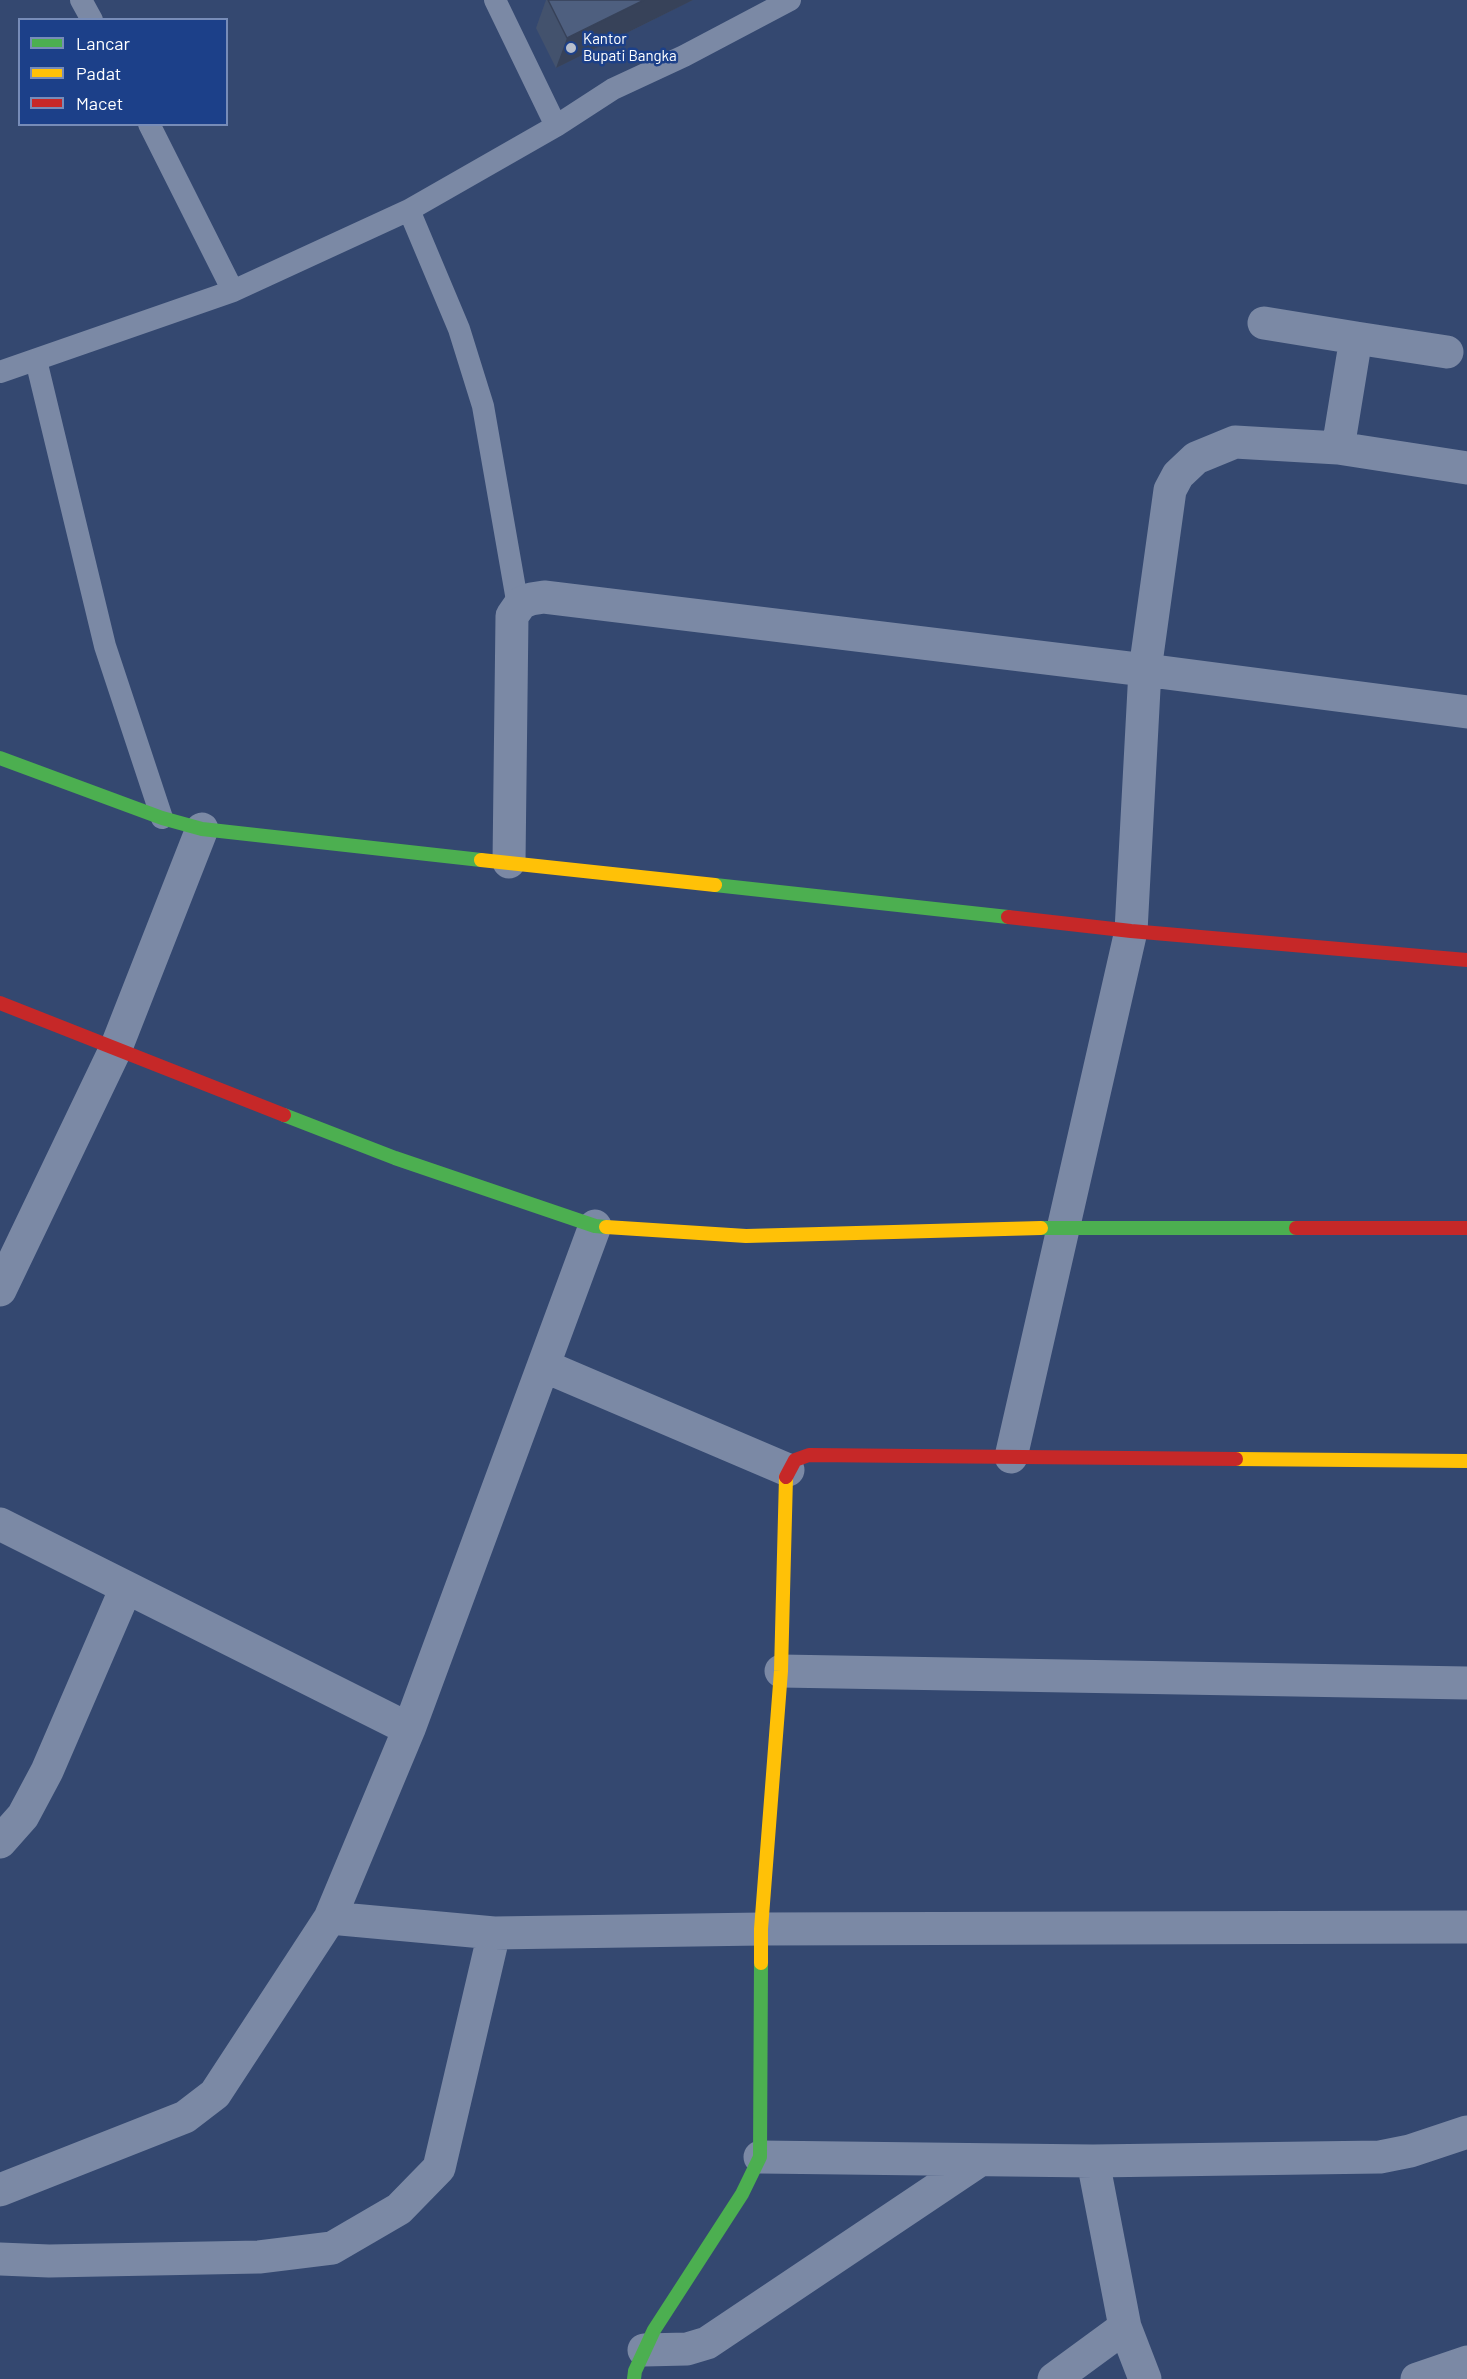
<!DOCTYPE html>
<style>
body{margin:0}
#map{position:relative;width:1467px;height:2379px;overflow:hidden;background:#344870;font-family:Barlow,sans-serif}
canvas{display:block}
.legend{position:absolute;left:18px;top:18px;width:210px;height:108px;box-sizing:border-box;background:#1c4089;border:2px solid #778cb8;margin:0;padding:8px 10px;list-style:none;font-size:18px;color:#fff}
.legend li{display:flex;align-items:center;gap:12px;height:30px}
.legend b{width:30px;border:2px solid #778cb8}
</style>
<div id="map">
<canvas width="1467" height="2379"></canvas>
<ul class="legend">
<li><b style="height:8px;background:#4caf50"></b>Lancar</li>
<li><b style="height:8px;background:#ffc107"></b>Padat</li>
<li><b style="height:8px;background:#c62828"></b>Macet</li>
</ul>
</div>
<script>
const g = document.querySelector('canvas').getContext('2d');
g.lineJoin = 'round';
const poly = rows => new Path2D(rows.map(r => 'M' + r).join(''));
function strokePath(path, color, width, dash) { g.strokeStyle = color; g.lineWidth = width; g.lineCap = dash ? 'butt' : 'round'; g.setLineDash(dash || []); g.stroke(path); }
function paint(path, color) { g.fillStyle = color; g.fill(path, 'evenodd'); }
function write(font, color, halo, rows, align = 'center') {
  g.font = font + ' Barlow,sans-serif'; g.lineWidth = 5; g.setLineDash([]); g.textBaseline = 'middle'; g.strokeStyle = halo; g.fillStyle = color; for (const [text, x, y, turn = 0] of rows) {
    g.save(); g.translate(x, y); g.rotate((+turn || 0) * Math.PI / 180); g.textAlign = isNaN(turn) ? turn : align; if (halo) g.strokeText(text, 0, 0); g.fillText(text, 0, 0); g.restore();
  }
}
strokePath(poly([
 [81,0,92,20],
 [495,0,556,126,613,89,684,56,790,0],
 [149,124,233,291,409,210,556,126],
 [409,210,459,329,483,406,518,606],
 [36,360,105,646,162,818],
 [0,372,233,291]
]), '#7b89a5', 22);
strokePath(poly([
 [1264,323,1356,338,1338,448],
 [1356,338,1447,352],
 [509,862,512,616,521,603,531,599,544,597,1145,670,1467,712],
 [0,1290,116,1048,202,829],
 [544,1366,788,1470],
 [1011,1457,1131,931,1145,670,1170,490,1178,475,1196,458,1235,442,1338,448,1467,468],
 [0,1524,409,1729],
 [781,1671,1467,1683],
 [0,1842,23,1816,47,1771,126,1588],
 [330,1918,494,1933,761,1929,1467,1927],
 [760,2157,1093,2161,1380,2157,1410,2151,1467,2132],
 [1093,2161,1125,2327,1145,2379],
 [0,2190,185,2117,215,2094,330,1918,409,1729,595,1226],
 [0,2259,49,2261,259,2257,332,2248,399,2209,439,2168,494,1933],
 [644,2350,687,2349,707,2343,980,2160],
 [1054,2379,1125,2327],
 [1417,2379,1467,2362]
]), '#7b89a5', 33);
strokePath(poly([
 [0,758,162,818,202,829,481,860],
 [715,885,1008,917],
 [284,1115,395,1158,595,1226,606,1227],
 [1041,1228,1296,1228],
 [634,2379,635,2371,654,2330,742,2194,760,2157,761,1963]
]), '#4caf50', 14);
strokePath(poly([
 [481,860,715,885],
 [606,1227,746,1236,1041,1228],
 [1236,1459,1467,1461],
 [761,1963,761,1929,781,1671,786,1477]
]), '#ffc107', 14);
strokePath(poly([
 [1008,917,1131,931,1467,960],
 [0,1003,284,1115],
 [1296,1228,1467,1228],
 [786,1477,795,1460,809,1455,1236,1459]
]), '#c62828', 14);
paint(poly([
 [546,0,693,0,556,68,536,28]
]), '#43526d');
paint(poly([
 [644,0,693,0,556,68,567,38]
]), '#374259');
const building = poly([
 [548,0,644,0,567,38,548,0]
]);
paint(building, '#4e5f7f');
strokePath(building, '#374259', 1.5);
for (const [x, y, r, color] of [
 [571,48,6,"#b8bfcd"]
]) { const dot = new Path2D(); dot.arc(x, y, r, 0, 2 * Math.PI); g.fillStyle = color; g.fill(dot); strokePath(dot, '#1c4089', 2); }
write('15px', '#fff', '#1c4089', [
 ["Kantor",583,39],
 ["Bupati Bangka",583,56]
], 'left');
</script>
